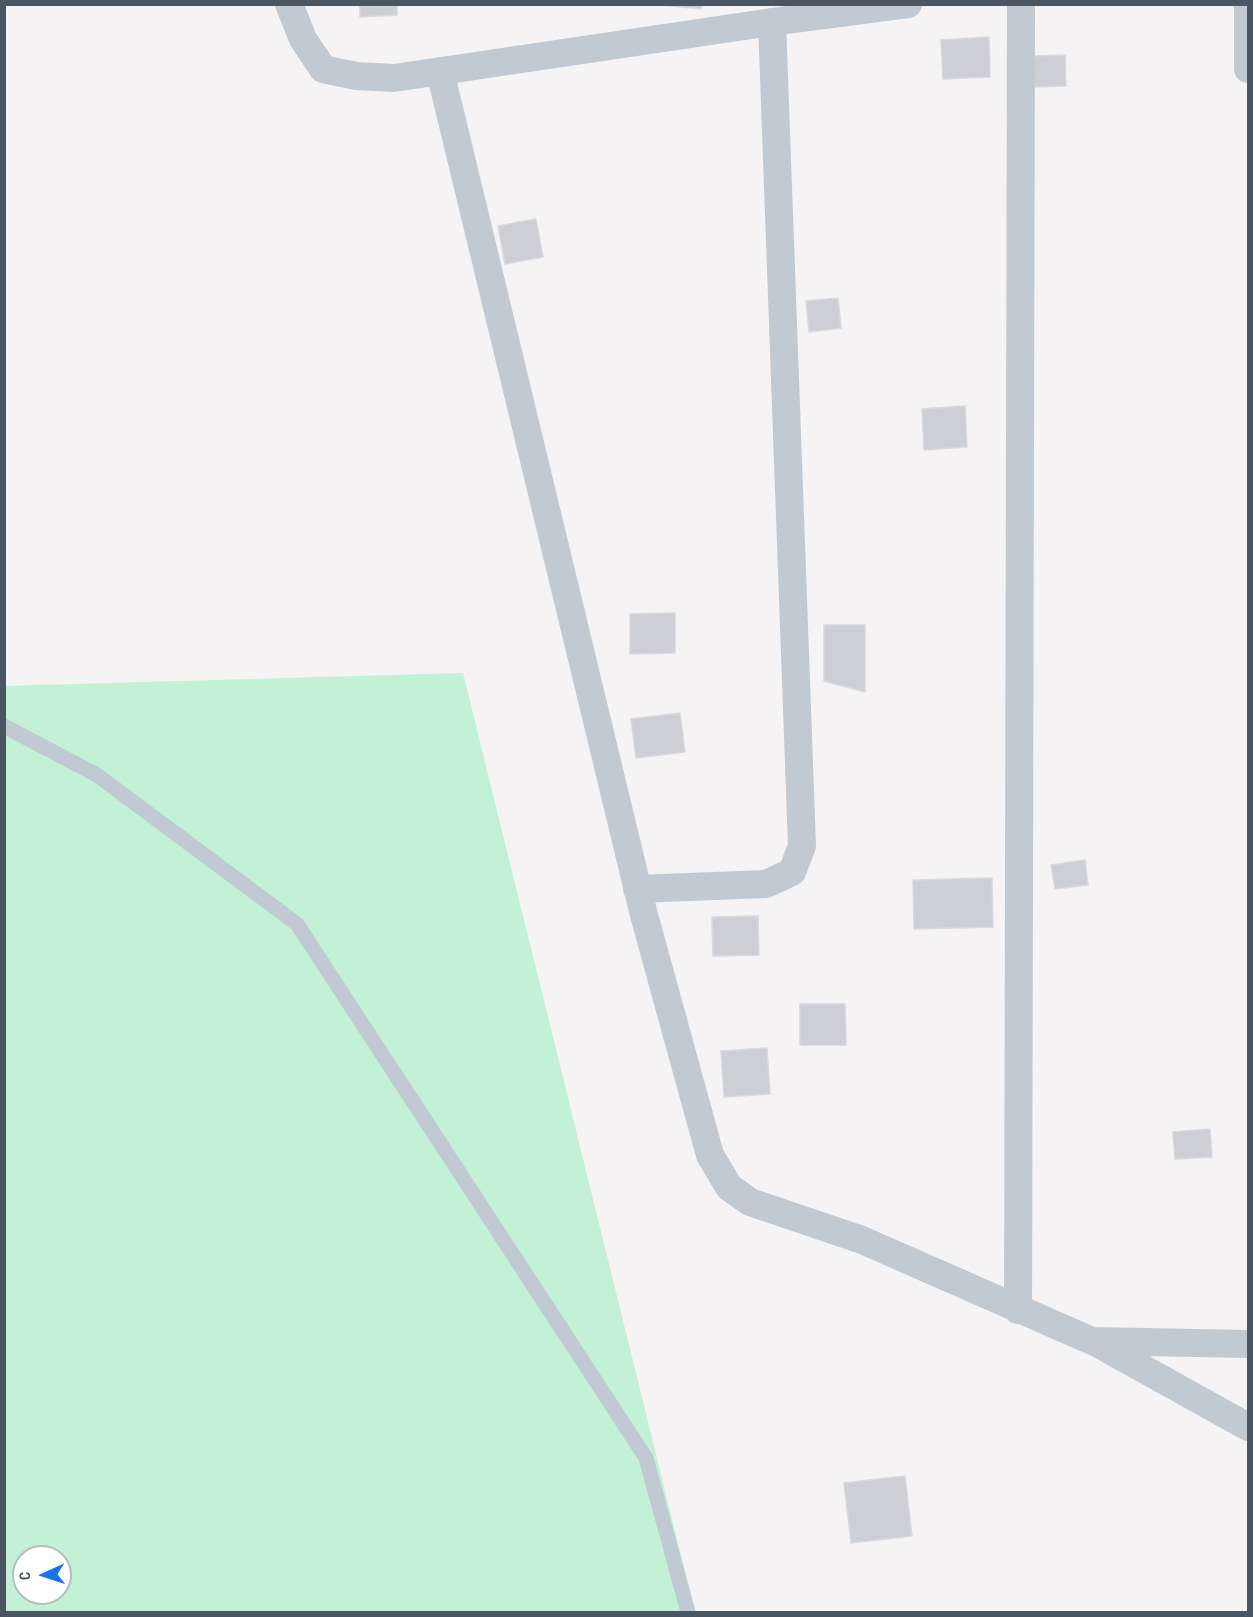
<!DOCTYPE html>
<meta charset="utf-8">
<style>
body{margin:0}
#map{position:relative;width:1253px;height:1617px;overflow:hidden;background:#f5f3f3;font-family:"Sofia Sans Condensed",sans-serif}
canvas{display:block}
.frame{position:absolute;inset:0;border:6px solid #4a5661;pointer-events:none}
.north{position:absolute;left:12px;top:1545px;width:60px;height:60px;box-sizing:border-box;background:#fff;border:2px solid #b7bbc0;border-radius:50%;rotate:267deg;font-size:16px;font-weight:700;line-height:24px;text-align:center;color:#4a5661}
.north::after{content:'';display:block;margin:auto;width:21px;height:27px;background:#1a73e8;clip-path:polygon(50% 0,100% 100%,50% 72%,0 100%)}
</style>
<div id="map">
<canvas width="1253" height="1617"></canvas>
<div class="frame"></div>
<div class="north">С</div>
</div>
<script>
const g = document.querySelector('canvas').getContext('2d');
g.lineJoin = 'round';
function paint(path, color) { g.fillStyle = color; g.fill(path, 'evenodd'); }
const poly = rows => new Path2D(rows.map(r => 'M' + r).join(''));
function strokePath(path, color, width, dash) { g.strokeStyle = color; g.lineWidth = width; g.lineCap = dash ? 'butt' : 'round'; g.setLineDash(dash || []); g.stroke(path); }
paint(poly([
 [463,673,695,1612,5,1612,4,686],
 [24,1557,60,1557,60,1593,24,1593]
]), '#c3f1d5');
const building = poly([
 [360,4,397,4,397,15,360,17,360,4],
 [652,4,702,4,701,9,652,4],
 [989,37,990,77,943,79,941,40,989,37],
 [1065,55,1066,86,1034,87,1032,56,1065,55],
 [536,219,543,257,505,264,498,226,536,219],
 [838,298,841,328,809,332,806,301,838,298],
 [965,406,967,447,924,450,922,409,965,406],
 [675,613,675,653,630,654,630,614,675,613],
 [824,625,865,625,865,692,824,681,824,625],
 [680,713,685,752,636,758,631,719,680,713],
 [1085,860,1088,885,1055,889,1051,865,1085,860],
 [992,878,993,927,914,929,913,880,992,878],
 [758,916,759,955,713,956,712,917,758,916],
 [800,1004,845,1004,846,1045,800,1045,800,1004],
 [767,1048,770,1094,724,1097,721,1051,767,1048],
 [1210,1129,1212,1157,1175,1159,1173,1132,1210,1129],
 [905,1476,912,1536,851,1543,844,1483,905,1476]
]);
paint(building, '#cdcfd5');
strokePath(building, '#d7d9de', 1.5);
strokePath(poly([
 [4,726,97,775,297,924,646,1458,688,1612]
]), '#c1cad2', 15);
strokePath(poly([
 [289,4,303,39,323,69,356,76,394,78,772,22,908,4],
 [1248,4,1248,69],
 [440,71,644,915,710,1155,729,1187,750,1202,862,1240,1092,1341,1248,1344],
 [637,889,766,884,792,872,802,846,772,22],
 [1018,1310,1021,4],
 [1097,1343,1248,1427]
]), '#c1cad2', 28);
</script>
